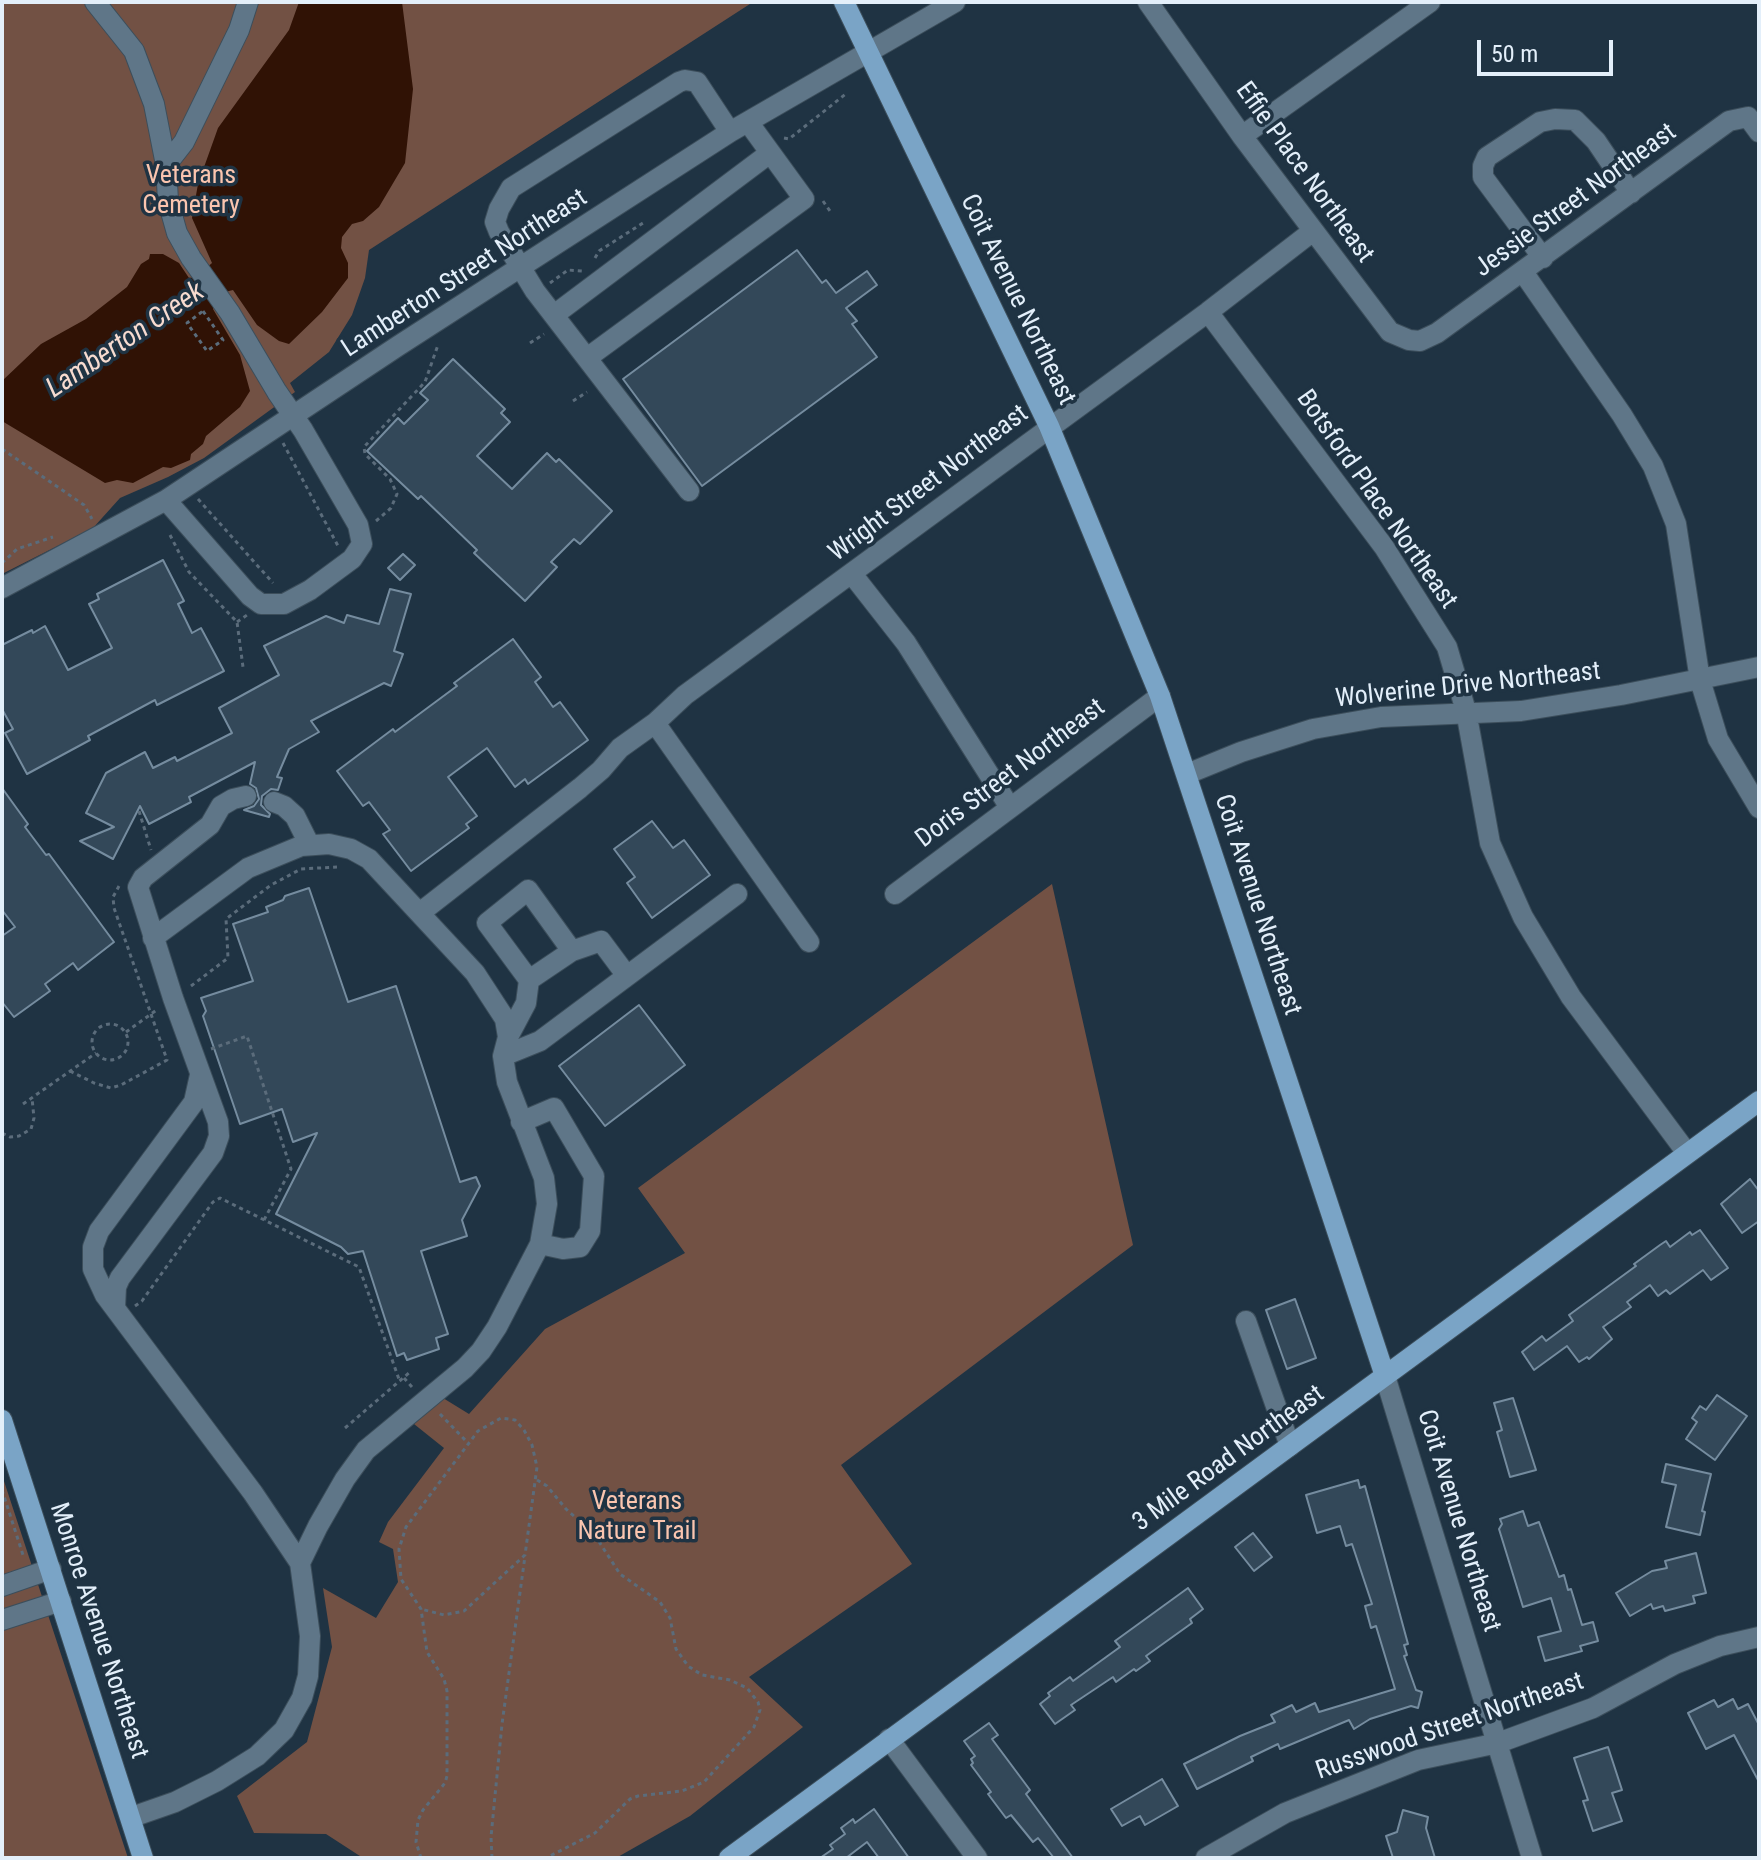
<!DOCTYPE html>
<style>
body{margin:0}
#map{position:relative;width:1761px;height:1860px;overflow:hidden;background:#1f3343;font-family:"Roboto Condensed",sans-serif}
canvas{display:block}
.frame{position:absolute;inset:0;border:4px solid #e3effa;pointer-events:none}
.scale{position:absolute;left:1477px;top:40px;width:136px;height:36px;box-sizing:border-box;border:4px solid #e3effa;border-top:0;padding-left:10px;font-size:24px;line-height:28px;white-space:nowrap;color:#e3effa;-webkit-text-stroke:6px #1f3343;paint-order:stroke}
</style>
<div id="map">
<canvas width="1761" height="1860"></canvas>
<div class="frame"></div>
<div class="scale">50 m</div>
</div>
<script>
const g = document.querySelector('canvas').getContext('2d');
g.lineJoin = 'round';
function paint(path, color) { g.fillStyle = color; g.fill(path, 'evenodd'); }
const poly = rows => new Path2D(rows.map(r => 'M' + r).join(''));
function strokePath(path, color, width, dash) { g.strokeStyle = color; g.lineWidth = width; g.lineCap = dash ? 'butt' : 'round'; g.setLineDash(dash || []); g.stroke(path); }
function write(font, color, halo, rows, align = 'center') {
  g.font = font + ' "Roboto Condensed",sans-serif'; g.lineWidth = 7; g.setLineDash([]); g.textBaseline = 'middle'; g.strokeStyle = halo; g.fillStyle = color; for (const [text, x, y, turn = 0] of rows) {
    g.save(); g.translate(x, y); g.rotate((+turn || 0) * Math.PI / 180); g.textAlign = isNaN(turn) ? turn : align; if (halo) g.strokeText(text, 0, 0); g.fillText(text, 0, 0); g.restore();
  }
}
paint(poly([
 [2,2,753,2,369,250,365,278,352,315,329,352,290,383,295,392,204,458,168,477,120,498,93,528,2,574],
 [1052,884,1133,1245,841,1465,912,1564,749,1677,803,1727,690,1816,616,1858,363,1858,326,1834,254,1833,237,1796,307,1742,332,1647,323,1588,376,1618,398,1582,393,1549,379,1542,388,1522,444,1448,414,1424,443,1398,469,1414,545,1329,685,1253,638,1188],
 [2,1475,128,1858,2,1858]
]), '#725144');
paint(poly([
 [299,2,402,2,413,89,405,163,379,207,363,221,352,224,342,237,341,248,348,263,348,278,322,312,289,344,279,341,257,325,233,290,225,292,215,303,213,309,240,355,250,391,240,407,206,436,203,444,191,454,190,460,171,468,163,467,133,483,117,480,105,483,2,421,2,381,41,344,86,319,127,287,141,264,149,259,150,254,163,254,179,263,189,278,196,277,212,263,192,218,198,184,218,128,289,30]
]), '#301205');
const building = poly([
 [797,250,822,283,826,280,836,293,867,271,877,285,846,308,857,321,852,324,877,357,702,486,623,379,797,250],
 [453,359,505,409,501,413,510,422,477,456,512,489,547,453,556,462,559,459,612,511,580,544,574,539,551,562,557,567,525,601,474,553,477,550,421,496,418,499,367,451,398,418,404,424,428,400,420,393,453,359],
 [403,554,415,565,400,580,388,568,403,554],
 [163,560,184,601,178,604,192,633,201,628,224,671,157,705,155,700,88,736,90,740,27,774,5,733,13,729,2,709,2,645,32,630,33,633,45,626,68,670,112,648,89,604,99,599,97,594,163,560],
 [390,589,411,594,394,651,403,654,391,686,384,683,311,721,319,732,289,749,277,777,282,778,278,790,271,789,262,796,261,805,270,814,269,817,244,810,254,806,259,799,256,788,250,784,255,762,189,797,191,802,149,824,140,806,113,859,80,841,114,827,86,813,106,773,145,752,153,768,175,757,177,761,232,733,219,708,279,675,264,646,326,616,344,623,347,615,379,624,390,589],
 [513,639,541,677,535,682,553,707,560,702,588,740,528,784,525,779,515,787,487,748,448,777,477,816,466,824,469,828,411,871,383,834,390,830,369,802,363,806,337,771,393,729,395,732,457,686,454,683,513,639],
 [2,788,28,824,25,827,46,855,49,854,114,942,78,970,73,963,45,984,50,991,14,1017,2,1002,2,936,15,927,2,910,2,788],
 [652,821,673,848,684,840,710,875,652,918,627,883,635,877,614,849,652,821],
 [309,888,348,1002,396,986,460,1182,476,1177,480,1186,462,1220,467,1236,421,1251,448,1334,436,1338,439,1349,407,1360,404,1353,397,1356,363,1251,348,1254,341,1247,276,1214,317,1133,293,1142,282,1109,240,1124,203,1016,206,1011,201,998,253,981,233,924,268,912,266,907,283,900,285,896,309,888],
 [639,1005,685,1065,605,1126,559,1066,639,1005],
 [1750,1179,1759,1191,1759,1221,1742,1233,1721,1204,1750,1179],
 [1700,1230,1728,1268,1711,1280,1703,1270,1670,1294,1666,1290,1658,1296,1650,1285,1627,1302,1631,1307,1603,1327,1612,1339,1589,1359,1587,1357,1579,1362,1567,1346,1534,1370,1522,1352,1542,1336,1546,1341,1573,1321,1569,1315,1636,1266,1634,1264,1660,1245,1666,1241,1670,1247,1690,1232,1692,1235,1700,1230],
 [1295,1299,1316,1358,1287,1369,1266,1310,1295,1299],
 [1717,1395,1747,1416,1715,1460,1686,1439,1697,1422,1692,1418,1700,1406,1706,1410,1717,1395],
 [1513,1398,1536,1470,1510,1477,1497,1432,1502,1430,1494,1403,1513,1398],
 [1666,1464,1711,1474,1702,1511,1705,1512,1700,1535,1666,1527,1676,1485,1662,1482,1666,1464],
 [1358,1480,1360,1488,1365,1486,1408,1644,1404,1645,1407,1655,1404,1656,1416,1690,1422,1692,1418,1708,1411,1706,1370,1719,1354,1729,1349,1720,1280,1749,1278,1744,1251,1757,1253,1761,1197,1789,1184,1764,1240,1736,1275,1722,1271,1715,1292,1705,1296,1712,1315,1703,1319,1712,1395,1689,1376,1626,1371,1628,1365,1606,1372,1604,1352,1544,1346,1546,1340,1526,1317,1533,1306,1495,1358,1480],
 [1523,1511,1528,1526,1539,1522,1559,1577,1564,1575,1568,1590,1571,1589,1582,1625,1593,1622,1598,1641,1580,1646,1582,1651,1545,1661,1538,1637,1561,1631,1551,1598,1523,1607,1499,1529,1502,1524,1500,1519,1523,1511],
 [1253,1533,1272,1557,1254,1571,1235,1547,1253,1533],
 [1696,1553,1706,1593,1693,1596,1695,1603,1665,1611,1663,1606,1653,1609,1651,1604,1630,1616,1616,1593,1652,1571,1667,1568,1665,1561,1696,1553],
 [1188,1588,1203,1609,1190,1619,1192,1623,1146,1656,1150,1661,1136,1671,1134,1669,1116,1682,1113,1677,1071,1705,1075,1710,1055,1724,1040,1704,1050,1696,1048,1693,1070,1677,1073,1681,1120,1647,1115,1641,1188,1588],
 [1733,1699,1738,1709,1748,1704,1759,1725,1759,1782,1734,1735,1706,1749,1688,1713,1714,1700,1718,1707,1733,1699],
 [989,1723,998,1735,992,1739,1030,1790,1026,1794,1073,1858,1054,1858,1038,1838,1033,1842,1011,1815,1006,1818,988,1794,991,1792,971,1765,973,1763,971,1759,975,1756,964,1741,989,1723],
 [1608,1747,1622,1790,1612,1793,1622,1821,1593,1831,1583,1801,1588,1800,1574,1758,1608,1747],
 [1162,1779,1178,1806,1145,1825,1140,1816,1122,1826,1111,1809,1162,1779],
 [874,1809,909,1858,879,1858,867,1842,846,1858,820,1858,833,1849,830,1845,845,1834,841,1828,853,1819,855,1823,874,1809],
 [1403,1810,1428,1817,1426,1828,1435,1858,1393,1858,1386,1836,1397,1832,1403,1810]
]);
paint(building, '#334859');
strokePath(building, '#758c9f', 2);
const minor = poly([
 [95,2,134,51,154,104,166,165],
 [1148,2,1242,136,1390,332,1409,340,1420,341,1437,333,1729,121,1748,117,1759,132],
 [1242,136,1430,2],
 [1543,258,1483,177,1483,166,1487,157,1540,122,1555,119,1575,120,1596,141,1631,193],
 [1523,272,1622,415,1653,466,1676,524,1700,680,1718,739,1759,808],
 [1208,312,1384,547,1447,647,1466,711,1490,843,1523,917,1571,997,1687,1153],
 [554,315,770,153],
 [587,358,804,199,748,122],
 [689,491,535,291,499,232,495,222,499,209,511,188,679,82,685,80,697,82,730,132],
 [166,500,250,596,261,604,284,604,310,590,352,559,362,544,358,525,303,430,277,392,230,313,191,258,177,233,168,201,166,165,184,142,239,30,248,2],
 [852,574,906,643,1009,806],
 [2,588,166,500,398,346,730,132,955,2],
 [655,723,809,942],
 [1187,774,1241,752,1313,729,1381,717,1521,711,1621,695,1759,667],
 [274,802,284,806,295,816,309,844],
 [895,894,1160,696],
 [421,912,580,788,601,770,620,748,655,723,685,695,1208,312,1313,231],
 [529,980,572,951,601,941,627,976],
 [508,1037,526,1003,529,980,487,923,528,890,572,951],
 [503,1056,540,1041,737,894],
 [200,1075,194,1102,99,1231,93,1247,93,1269,105,1295,253,1493,300,1563],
 [521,1122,554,1108,594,1176,590,1231,580,1247,563,1249,540,1244],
 [115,1308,116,1287,120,1278,213,1153,219,1136,218,1122,173,998,138,887,143,878,210,825,221,806,233,799,246,796],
 [1246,1321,1290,1446],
 [1385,1376,1532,1858],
 [2,1586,51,1569],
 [2,1620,61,1601],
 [889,1739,977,1858],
 [132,1817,175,1802,217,1781,257,1756,284,1730,302,1698,308,1676,310,1636,300,1563,318,1526,345,1479,366,1450,465,1368,481,1351,497,1327,540,1244,547,1204,544,1178,507,1082,503,1056,508,1037,505,1019,475,973,369,859,351,849,329,844,301,846,248,868,153,938],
 [1206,1858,1285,1813,1418,1760,1498,1743,1593,1708,1675,1664,1720,1646,1759,1637]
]);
const major = poly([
 [844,2,1049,426,1160,696,1385,1376],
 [2,1420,143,1858],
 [729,1858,1759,1101]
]);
strokePath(minor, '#3c4e5b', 22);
strokePath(major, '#3c4e5b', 22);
strokePath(poly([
 [784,138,789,139,847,93],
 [823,201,830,211],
 [595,258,599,251,643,223],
 [550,283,568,270,582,271],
 [203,311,223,340,207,351,187,323,203,311],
 [530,343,544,334],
 [573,401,587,392],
 [283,443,338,546],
 [2,449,84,505,92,519],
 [198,499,273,583],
 [376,521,391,508,397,494,390,479,365,454,364,447,425,382,438,345],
 [170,535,189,572,237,622,243,667],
 [2,563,17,549,53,537],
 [237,622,247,615],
 [139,811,151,850],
 [191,986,228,958,226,919,271,885,301,869,337,867],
 '92 1042a18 18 0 1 1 36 0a18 18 0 1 1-36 0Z',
 [126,1032,158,1009],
 [211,1049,247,1036,291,1169,264,1220],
 [70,1071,94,1083,111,1088,121,1085,167,1060,114,908,113,897,119,886],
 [23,1104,96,1053],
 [2,1133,10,1137,19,1136,31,1129,34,1118,32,1098],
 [135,1306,142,1301,213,1202,220,1198,359,1267,400,1382],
 [404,1378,412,1387],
 [440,1414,467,1442],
 [345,1428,410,1372],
 [537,1480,547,1486,566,1509,594,1534,620,1574,660,1602,670,1618,676,1649,688,1666,702,1675,730,1680,747,1688,758,1702,760,1710,754,1727,704,1782,682,1791,638,1796,630,1799,595,1833,546,1858],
 [2,1490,24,1558],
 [421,1858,416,1842,418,1820,423,1810,445,1783,447,1776,447,1691,444,1679,427,1652,421,1609,401,1579,399,1549,406,1527,478,1431,501,1418,515,1420,524,1430,532,1445,537,1467,525,1555,464,1611,444,1615,421,1609],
 [492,1858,491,1837,502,1724,525,1556]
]), '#5b6c7b', 3, [4, 4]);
strokePath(minor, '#5f7688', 20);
strokePath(major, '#7aa4c6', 20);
write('26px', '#e3effa', '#1f3343', [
 ["Effie Place Northeast",1304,173,54],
 ["Jessie Street Northeast",1576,201,-36],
 ["Lamberton Street Northeast",465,274,-33],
 ["Coit Avenue Northeast",1017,300,64],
 ["Wright Street Northeast",929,484,-37],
 ["Botsford Place Northeast",1376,500,55],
 ["Wolverine Drive Northeast",1468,686,-6],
 ["Doris Street Northeast",1011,774,-37],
 ["Coit Avenue Northeast",1257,905,72],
 ["3 Mile Road Northeast",1229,1459,-36],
 ["Coit Avenue Northeast",1458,1521,73],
 ["Monroe Avenue Northeast",98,1631,72],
 ["Russwood Street Northeast",1450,1727,-19]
]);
write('26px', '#fac5af', '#1f3343', [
 ["Veterans",191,176],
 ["Cemetery",191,206],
 ["Veterans",637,1502],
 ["Nature Trail",637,1532]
]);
write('italic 28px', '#f7dbd0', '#1f3343', [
 ["Lamberton Creek",126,341,-34]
]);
</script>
